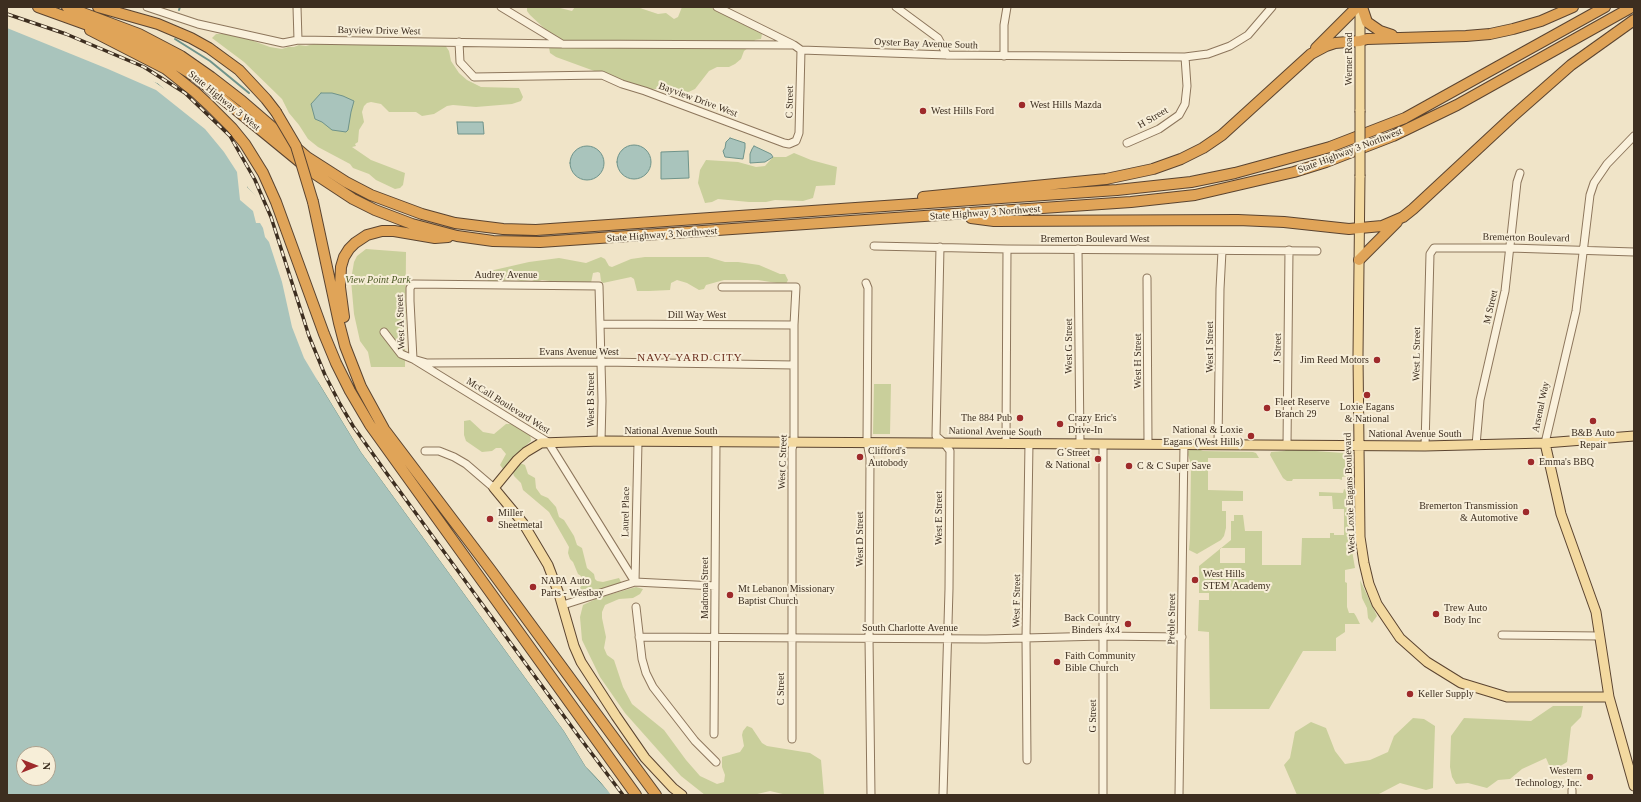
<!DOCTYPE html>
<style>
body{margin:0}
#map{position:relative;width:1641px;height:802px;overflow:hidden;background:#f0e4c8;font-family:"Times New Roman",serif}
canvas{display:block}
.frame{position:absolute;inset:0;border:8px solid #3d2e20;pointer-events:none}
.north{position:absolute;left:16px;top:746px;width:40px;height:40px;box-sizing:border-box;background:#f7eed8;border:1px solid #ada18e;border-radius:50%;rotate:90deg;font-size:11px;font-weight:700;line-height:16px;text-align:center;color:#3d2e20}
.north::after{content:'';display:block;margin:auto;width:14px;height:18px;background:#9e2a2b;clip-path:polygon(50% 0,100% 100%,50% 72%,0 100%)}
</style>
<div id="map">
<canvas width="1641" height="802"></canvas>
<div class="frame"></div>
<div class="north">N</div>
</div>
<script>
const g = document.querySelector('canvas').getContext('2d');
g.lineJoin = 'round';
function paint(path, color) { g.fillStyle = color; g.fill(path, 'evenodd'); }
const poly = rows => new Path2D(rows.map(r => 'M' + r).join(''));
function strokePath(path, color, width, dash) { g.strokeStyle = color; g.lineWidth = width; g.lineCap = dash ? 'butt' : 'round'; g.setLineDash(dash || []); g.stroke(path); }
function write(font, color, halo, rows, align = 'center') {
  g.font = font + ' "Times New Roman",serif'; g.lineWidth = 4; g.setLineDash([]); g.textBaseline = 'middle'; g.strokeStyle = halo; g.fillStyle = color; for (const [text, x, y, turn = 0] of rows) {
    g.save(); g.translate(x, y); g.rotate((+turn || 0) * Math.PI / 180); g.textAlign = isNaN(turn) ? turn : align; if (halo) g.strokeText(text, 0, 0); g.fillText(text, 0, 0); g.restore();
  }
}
paint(poly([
 [527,7,556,7,572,11,575,7,613,8,637,7,658,14,666,13,674,19,678,17,682,7,710,7,762,34,761,39,755,40,752,45,744,51,741,59,735,64,729,67,717,67,709,71,695,89,682,95,675,94,665,89,651,89,619,80,556,57,550,53,546,30,530,15,527,11],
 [216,34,234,34,270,47,282,49,288,47,294,47,299,45,306,46,313,44,324,44,445,45,449,51,451,61,459,73,467,80,481,87,519,88,523,97,521,101,512,104,476,107,453,105,447,106,434,114,422,116,416,112,389,112,381,104,371,102,367,103,364,106,362,112,364,122,359,130,358,142,355,144,356,146,352,147,371,160,405,173,403,185,400,188,395,189,376,180,369,174,353,168,350,164,318,147,308,139,299,125,289,113,282,99,244,62,212,38],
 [794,153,811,160,837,167,835,185,816,186,813,198,803,201,775,200,766,202,749,202,718,199,712,202,705,203,698,183,700,170,706,160,738,162,756,167,765,166,773,157,786,157],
 [366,249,406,252,405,367,371,367,368,352,360,341,354,314,351,280,354,262,357,256],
 [601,257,605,259,609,266,612,267,631,259,645,257,708,257,725,262,738,262,759,265,780,274,785,274,788,280,786,284,783,284,758,280,724,280,706,285,704,289,699,290,687,283,677,280,671,283,670,290,649,291,637,291,634,279,631,277,603,283,601,281,600,273,598,272,593,273,591,283,564,283,542,280,536,282,532,280,521,281,516,280,495,281,488,281,486,278,494,270,529,262,559,258,586,263],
 [874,384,891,384,890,434,873,434],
 [470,420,483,432,494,434,506,424,514,424,530,434,531,441,514,456,505,469,503,469,500,465,506,454,501,448,496,448,492,451,482,452,466,441,464,435,464,421],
 [1191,449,1198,449,1203,451,1253,452,1256,453,1259,458,1208,458,1208,490,1243,491,1243,501,1222,501,1222,511,1226,511,1226,528,1224,536,1221,540,1197,554,1189,550,1190,538,1191,464,1188,455,1188,451],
 [1288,449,1343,453,1348,460,1348,476,1342,477,1342,480,1339,479,1293,479,1292,481,1287,481,1283,478,1270,455,1271,452,1284,451],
 [520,463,525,465,528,474,535,478,536,488,541,495,548,498,556,507,559,517,564,520,574,536,577,545,582,548,587,568,594,574,595,579,597,581,603,582,619,578,621,582,620,585,592,591,580,596,577,594,578,590,584,583,581,576,578,574,573,562,570,559,568,553,569,547,549,512,523,490,521,483,514,476,513,473],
 [1344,489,1348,491,1349,533,1355,568,1345,570,1345,582,1347,583,1347,607,1349,613,1354,613,1356,616,1360,624,1345,624,1345,632,1336,638,1336,651,1303,651,1269,709,1210,709,1209,632,1198,631,1199,600,1209,600,1209,593,1199,593,1199,566,1231,540,1231,521,1234,521,1234,515,1243,515,1245,531,1262,531,1262,565,1301,565,1302,538,1330,538,1330,533,1334,533,1334,535,1344,535,1344,509,1333,509,1332,496,1319,496,1319,492,1343,493],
 [1220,548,1245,548,1245,563,1220,563],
 [1360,580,1377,616,1372,623,1368,618,1367,608,1362,598],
 [636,587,643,589,640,594,633,598,619,599,605,605,602,612,602,618,606,637,604,648,607,655,614,660,623,687,632,704,664,730,686,760,700,776,717,784,724,782,725,775,722,767,722,757,740,752,744,746,742,735,743,731,747,726,752,728,762,743,767,746,810,753,821,760,824,795,787,795,770,791,753,795,705,795,681,776,625,713,600,677,582,640,580,617,583,605,598,598],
 [1553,706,1583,706,1581,717,1571,727,1567,762,1557,768,1549,765,1546,758,1522,769,1510,779,1498,780,1487,788,1468,783,1456,784,1452,777,1450,767,1451,736,1464,718,1531,721],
 [1413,718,1424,719,1435,726,1433,788,1426,790,1400,783,1377,795,1297,795,1284,765,1290,758,1295,732,1311,722,1326,728,1335,751,1345,764,1370,760,1388,752,1394,736]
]), '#c9cf9b');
const water = poly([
 [7,24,158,84,220,140,247,187,257,197,299,330,319,383,361,452,564,731,586,767,612,795,7,795,7,24],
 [24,754,48,754,48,778,24,778,24,754],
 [321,93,332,93,343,96,354,101,351,112,348,130,346,132,332,130,322,122,315,119,311,104,321,93],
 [457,122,483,122,484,134,458,134,457,122],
 [730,138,745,143,745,148,743,159,725,157,723,151,725,148,726,142,730,138],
 '617 162a17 17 0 1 1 34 0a17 17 0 1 1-34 0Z',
 '570 163a17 17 0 1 1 34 0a17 17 0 1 1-34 0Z',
 [754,146,771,154,773,157,765,162,750,163,750,154,752,149,754,146],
 [688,151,689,178,661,179,661,152,688,151]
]);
paint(water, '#a9c4bc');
strokePath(water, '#6f938a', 1);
paint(poly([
 [7,22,125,66,149,78,190,107,221,139,247,178,248,184,247,187,259,198,270,227,301,329,321,382,363,451,565,730,588,766,614,795,611,795,596,776,586,767,564,731,361,452,319,383,304,358,292,327,282,282,269,242,265,237,263,228,260,223,256,223,253,211,240,200,237,172,224,152,205,129,156,90,108,69,7,28]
]), '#f0e4c8');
strokePath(poly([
 [179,10,180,7],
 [175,39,210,61,249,93]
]), '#6f938a', 2);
const minor = poly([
 [147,7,198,24,283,43,298,40,562,44,794,45,801,50,947,55,1185,57,1208,54,1230,46,1248,35,1272,7],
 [297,7,298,40],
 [501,7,562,44],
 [717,7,792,44],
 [896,7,938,38,947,55],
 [459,42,460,62,474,77,602,75,622,84,645,91,784,143,789,144,796,141,799,133,801,50],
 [1004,56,1004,25,1007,7],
 [1127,143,1159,129,1179,115,1185,104,1187,86,1185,57],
 [874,246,1007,249,1317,251],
 [940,247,936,436,944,443,950,451,949,589,943,795],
 [1078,249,1080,444],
 [1147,278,1148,443],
 [866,283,868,288,867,442,870,458,869,638,871,795],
 [722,287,796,287,794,325,794,442,792,449,792,739],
 [600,324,794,325],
 [384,332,401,354,413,359,548,442,635,582],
 [413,359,410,301,410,288,413,284,599,286,602,401,601,441],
 [413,359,427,363,601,362,794,365],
 [1006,443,1007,249],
 [1545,443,1576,311,1590,195,1594,183,1607,164,1634,136],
 [1218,444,1220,289,1222,251],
 [1287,445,1289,250],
 [1476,445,1480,400,1505,291,1517,182,1520,173],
 [1425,446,1430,254,1434,248,1510,248,1634,252],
 [425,451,439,451,454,457,466,464,494,488],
 [635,582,638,442],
 [563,605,635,582,715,586],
 [636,607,642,659,646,673,653,687,695,741,716,762],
 [1502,635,1600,636],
 [639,637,986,639,1103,636,1182,637],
 [714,734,716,442],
 [1027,760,1026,638,1029,443],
 [1572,790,1572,795],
 [1103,795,1103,444],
 [1179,795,1184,444]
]);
const major = poly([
 [1360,111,1360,7],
 [1360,176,1358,355,1360,537,1364,563,1369,584,1377,604,1400,638,1427,662,1461,683,1507,697,1609,697],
 [1545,443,1561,514,1596,612,1609,697,1634,786],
 [682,795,673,788,645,758,616,716,581,662,574,646,559,594,548,565,523,523,494,488,517,460,526,452,541,443,601,441,1425,446,1545,443,1634,436]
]);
const highway = poly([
 [38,7,124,38,164,57,196,77,312,172,353,199,375,210,412,224,457,236,493,241,540,242,1131,202,1195,195,1294,172,1326,162,1393,136,1457,105,1632,7],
 [67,7,139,34,181,56,211,77,242,101,307,157,346,182,371,195,422,214,455,223,503,229,536,230,1117,190,1191,182,1235,173,1330,147,1405,118,1605,7],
 [98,7,158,24,191,38,209,48,239,70,266,99,276,112],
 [1362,7,1367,22,1380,31,1392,35],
 [90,30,166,69,195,92,209,105,232,128,245,144,263,173,276,202,324,334,336,363,350,391,370,425,636,795],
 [1316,48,1357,7],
 [923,197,1106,179,1153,169,1181,159,1203,148,1222,135,1311,54,1326,46,1335,43,1360,41,1367,39,1466,36,1490,34,1513,29,1541,21,1573,7],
 [313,202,339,323,345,346,361,387,384,429,490,569,656,795],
 [971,218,994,221,1238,220,1284,222,1349,229,1382,226,1403,217,1413,209,1512,117,1571,65,1634,20],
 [1359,260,1397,222],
 [344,317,340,287,341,267,344,257,349,249,355,243,367,235,382,231,394,231,435,238,448,237]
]);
strokePath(minor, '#8d765c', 9);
strokePath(major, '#5b4430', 11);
strokePath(highway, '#5b4430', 12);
strokePath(minor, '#faf1dc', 7);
strokePath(major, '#f3d9a0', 9);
strokePath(highway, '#e0a458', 10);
const rail = poly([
 [7,14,66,34,144,67,185,93,230,136,255,180,271,217,309,336,325,375,340,404,353,426,385,471,577,734,623,795]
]);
strokePath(rail, '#3d2e20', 3.5);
strokePath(rail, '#f7eed8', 2, [6]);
const majorBridge = poly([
 [1360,176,1360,111]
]);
const highwayBridge = poly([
 [276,112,296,146,313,202]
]);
strokePath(majorBridge, '#5b4430', 11, []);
strokePath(highwayBridge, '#5b4430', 12, []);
strokePath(majorBridge, '#f3d9a0', 9);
strokePath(highwayBridge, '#e0a458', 10);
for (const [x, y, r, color] of [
 [1022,105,4,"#9e2a2b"],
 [923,111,4,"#9e2a2b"],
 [1377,360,4,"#9e2a2b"],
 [1367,395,4,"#9e2a2b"],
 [1267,408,4,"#9e2a2b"],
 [1020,418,4,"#9e2a2b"],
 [1593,421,4,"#9e2a2b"],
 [1060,424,4,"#9e2a2b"],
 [1251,436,4,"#9e2a2b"],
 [860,457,4,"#9e2a2b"],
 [1098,459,4,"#9e2a2b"],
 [1531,462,4,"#9e2a2b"],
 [1129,466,4,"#9e2a2b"],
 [1526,512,4,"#9e2a2b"],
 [490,519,4,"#9e2a2b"],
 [1195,580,4,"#9e2a2b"],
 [533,587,4,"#9e2a2b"],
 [730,595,4,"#9e2a2b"],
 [1436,614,4,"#9e2a2b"],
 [1128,624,4,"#9e2a2b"],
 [1057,662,4,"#9e2a2b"],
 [1410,694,4,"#9e2a2b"],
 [1590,777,4,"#9e2a2b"]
]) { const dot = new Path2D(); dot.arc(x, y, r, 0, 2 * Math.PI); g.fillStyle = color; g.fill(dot); strokePath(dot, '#f7eed8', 1.5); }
write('10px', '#3d2e20', '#f7eed8', [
 ["Bayview Drive West",379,31,1],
 ["Oyster Bay Avenue South",926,44,2],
 ["Werner Road",1349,59,-90],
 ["Bayview Drive West",698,100,20],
 ["State Highway 3 West",224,101,39],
 ["C Street",790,102,-89],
 ["H Street",1153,118,-30],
 ["State Highway 3 Northwest",1350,151,-21],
 ["State Highway 3 Northwest",985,213,-4],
 ["State Highway 3 Northwest",662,235,-4],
 ["Bremerton Boulevard",1526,238,1],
 ["Bremerton Boulevard West",1095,239],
 ["Audrey Avenue",506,275],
 ["M Street",1491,307,-77],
 ["Dill Way West",697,315],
 ["West A Street",401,322,-92],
 ["West G Street",1069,346,-90],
 ["West I Street",1210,347,-90],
 ["J Street",1278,348,-89],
 ["Evans Avenue West",579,352],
 ["West L Street",1417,354,-89],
 ["West H Street",1138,361,-90],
 ["West B Street",591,400,-90],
 ["McCall Boulevard West",508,406,32],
 ["Arsenal Way",1541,407,-78],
 ["National Avenue South",671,431],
 ["National Avenue South",995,432,1],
 ["National Avenue South",1415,434],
 ["West C Street",783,462,-88],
 ["West Loxie Eagans Boulevard",1350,493,-92],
 ["Laurel Place",626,512,-89],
 ["West E Street",939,518,-90],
 ["West D Street",860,539,-90],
 ["Madrona Street",705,588,-90],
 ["West F Street",1017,601,-89],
 ["Preble Street",1172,619,-89],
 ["South Charlotte Avenue",910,628],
 ["C Street",781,689,-90],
 ["G Street",1093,716,-90]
]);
write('10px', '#3d2e20', '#f7eed8', [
 ["West Hills Mazda",1030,105],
 ["West Hills Ford",931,111],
 ["Jim Reed Motors",1369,360,"right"],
 ["Fleet Reserve",1275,402],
 ["Branch 29",1275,414],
 ["Loxie Eagans",1367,407,"center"],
 ["& National",1367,419,"center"],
 ["The 884 Pub",1012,418,"right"],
 ["Crazy Eric's",1068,418],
 ["Drive-In",1068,430],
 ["National & Loxie",1243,430,"right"],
 ["Eagans (West Hills)",1243,442,"right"],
 ["B&B Auto",1593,433,"center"],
 ["Repair",1593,445,"center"],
 ["Clifford's",868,451],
 ["Autobody",868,463],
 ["G Street",1090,453,"right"],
 ["& National",1090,465,"right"],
 ["Emma's BBQ",1539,462],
 ["C & C Super Save",1137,466],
 ["Bremerton Transmission",1518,506,"right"],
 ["& Automotive",1518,518,"right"],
 ["Miller",498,513],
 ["Sheetmetal",498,525],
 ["West Hills",1203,574],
 ["STEM Academy",1203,586],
 ["NAPA Auto",541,581],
 ["Parts - Westbay",541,593],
 ["Mt Lebanon Missionary",738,589],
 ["Baptist Church",738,601],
 ["Trew Auto",1444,608],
 ["Body Inc",1444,620],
 ["Back Country",1120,618,"right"],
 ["Binders 4x4",1120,630,"right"],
 ["Faith Community",1065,656],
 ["Bible Church",1065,668],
 ["Keller Supply",1418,694],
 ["Western",1582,771,"right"],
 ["Technology, Inc.",1582,783,"right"]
], 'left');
write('italic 10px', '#4d5a26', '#f7eed8', [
 ["View Point Park",378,280]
]);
g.letterSpacing = '1px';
write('11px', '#6b2e1e', '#f7eed8', [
 ["NAVY YARD CITY",690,358]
]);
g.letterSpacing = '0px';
</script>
